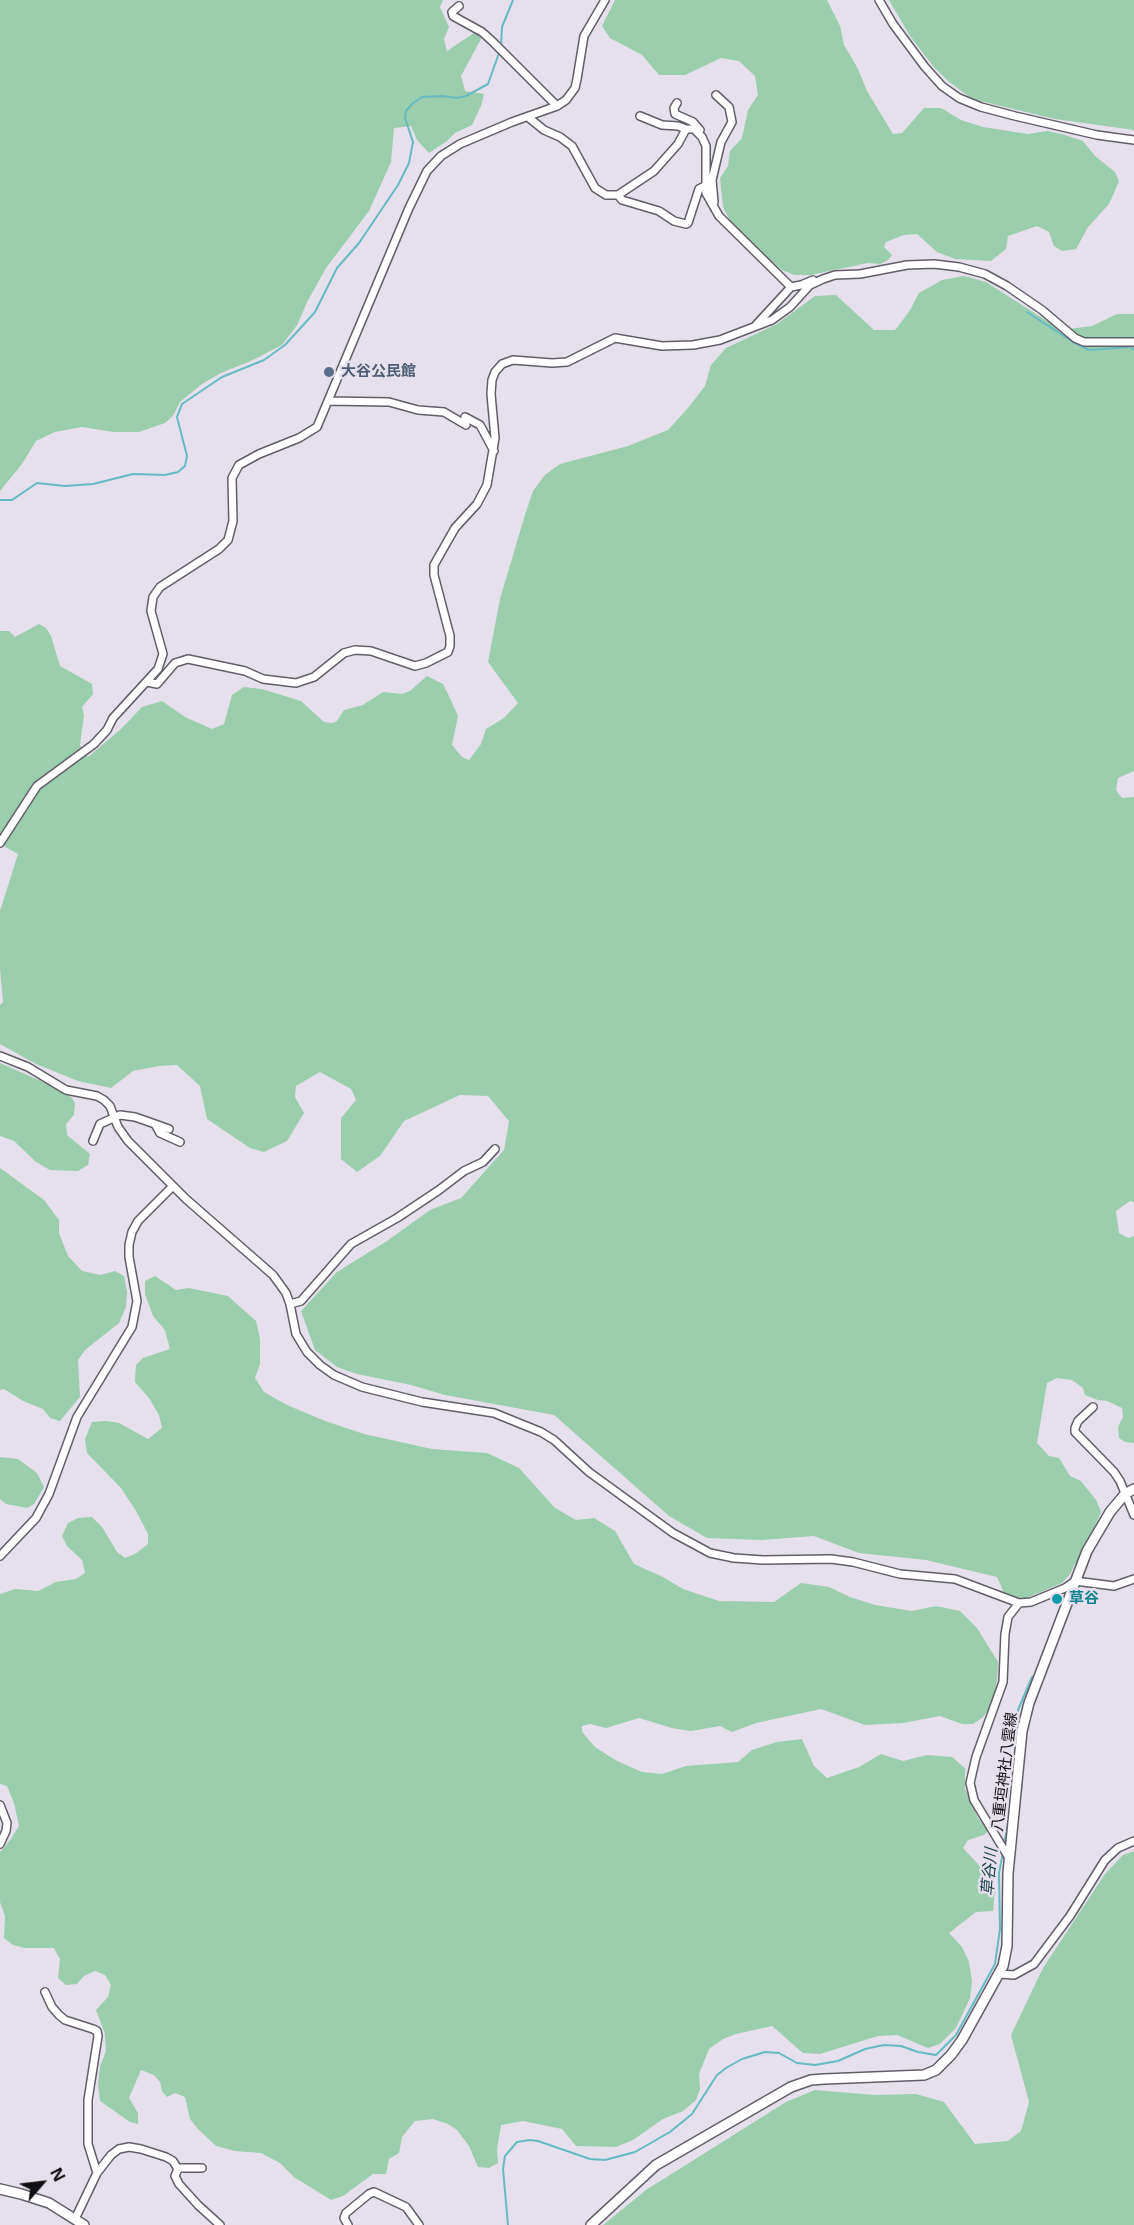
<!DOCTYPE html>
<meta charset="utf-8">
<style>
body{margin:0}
#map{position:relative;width:1134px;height:2225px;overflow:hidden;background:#e5e0ec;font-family:"Noto Sans",sans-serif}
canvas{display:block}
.north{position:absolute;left:12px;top:2153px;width:60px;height:60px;-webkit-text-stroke:4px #e5e0ec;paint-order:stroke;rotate:62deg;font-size:16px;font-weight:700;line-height:24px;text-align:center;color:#111013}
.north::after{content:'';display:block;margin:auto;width:21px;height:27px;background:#111013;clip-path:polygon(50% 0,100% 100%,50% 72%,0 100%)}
</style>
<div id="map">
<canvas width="1134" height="2225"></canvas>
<div class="north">N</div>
</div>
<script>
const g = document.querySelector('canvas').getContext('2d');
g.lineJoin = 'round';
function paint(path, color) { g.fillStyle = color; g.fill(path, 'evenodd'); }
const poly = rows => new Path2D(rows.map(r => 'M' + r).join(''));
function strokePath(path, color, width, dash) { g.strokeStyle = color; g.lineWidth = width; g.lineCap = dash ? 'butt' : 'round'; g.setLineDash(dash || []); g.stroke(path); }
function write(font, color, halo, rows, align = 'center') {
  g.font = font + ' "Noto Sans","Noto Sans JP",sans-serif'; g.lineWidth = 5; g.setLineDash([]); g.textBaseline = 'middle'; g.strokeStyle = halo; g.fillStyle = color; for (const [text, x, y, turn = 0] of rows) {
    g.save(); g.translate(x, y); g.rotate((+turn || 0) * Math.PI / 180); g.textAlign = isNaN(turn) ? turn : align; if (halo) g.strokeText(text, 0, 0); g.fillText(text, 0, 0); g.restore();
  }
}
paint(poly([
 [0,0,443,0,440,7,449,27,444,39,447,51,474,33,478,34,481,39,461,76,465,91,484,94,481,106,472,125,455,133,447,141,429,153,417,140,411,126,394,128,391,162,369,211,326,268,306,304,298,324,282,345,253,360,221,373,202,384,180,402,173,416,165,423,139,432,113,432,82,427,55,432,36,441,22,464,0,491],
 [615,0,827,0,840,26,844,45,857,67,867,91,893,134,902,133,924,108,941,108,961,120,983,127,1028,134,1047,131,1065,135,1083,141,1095,156,1115,172,1119,181,1114,193,1109,204,1088,227,1076,249,1062,251,1054,246,1049,232,1037,226,1008,236,1006,249,991,261,955,259,937,252,917,234,904,235,886,242,884,247,892,255,888,260,880,264,868,263,810,275,794,275,782,270,749,242,731,222,723,207,720,178,728,166,730,151,742,138,748,110,758,95,755,76,739,61,721,58,685,75,659,75,642,55,610,38,602,26],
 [889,0,1134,0,1134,130,1055,119,972,99,948,81,933,66,910,36],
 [964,276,986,282,1061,330,1092,326,1117,314,1134,314,1134,771,1118,778,1116,790,1122,798,1134,797,1134,1202,1130,1201,1116,1211,1119,1233,1128,1238,1134,1236,1134,1443,1125,1442,1119,1438,1118,1427,1123,1417,1122,1408,1107,1401,1098,1400,1085,1395,1083,1388,1072,1380,1057,1378,1047,1383,1037,1443,1049,1456,1059,1458,1070,1476,1081,1481,1096,1500,1101,1512,1081,1558,1074,1565,1071,1573,1062,1583,1024,1599,1004,1593,997,1577,926,1560,859,1553,814,1536,762,1540,707,1538,669,1516,554,1415,445,1395,411,1385,357,1374,337,1367,315,1350,301,1311,337,1272,387,1241,430,1210,461,1198,504,1150,509,1121,488,1096,460,1095,404,1121,380,1156,357,1172,341,1159,341,1118,356,1100,351,1089,320,1072,296,1086,295,1097,304,1113,287,1141,264,1152,250,1148,207,1119,200,1086,177,1065,159,1066,133,1071,111,1088,78,1081,36,1064,0,1044,0,1005,3,1002,0,968,0,911,18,854,0,844,0,631,9,631,15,637,39,624,46,628,51,636,60,666,92,684,93,694,82,707,84,715,80,745,88,757,121,729,142,707,162,701,185,717,212,729,224,724,232,695,244,687,262,689,301,701,324,722,333,723,337,721,344,710,363,705,383,692,402,694,410,691,427,676,443,684,448,694,458,716,452,745,462,757,469,760,481,744,486,729,504,718,518,703,488,662,500,599,524,518,533,491,545,475,560,464,628,446,668,430,688,408,705,386,711,365,726,348,777,324,815,296,836,295,874,330,895,330,909,312,919,293,942,280],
 [0,1063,50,1085,71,1097,75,1103,74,1115,66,1124,67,1135,90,1154,88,1165,78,1171,50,1170,36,1162,14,1141,0,1136],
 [0,1168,44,1200,59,1220,59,1233,68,1256,82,1271,100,1275,115,1271,124,1276,127,1292,126,1307,119,1323,85,1350,78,1360,80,1397,60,1421,50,1418,43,1409,23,1401,4,1389,0,1390],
 [155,1276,176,1290,189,1288,228,1296,256,1321,260,1339,260,1364,255,1378,264,1392,287,1405,325,1421,364,1434,432,1449,487,1453,519,1468,555,1508,576,1520,594,1518,615,1531,634,1564,663,1577,683,1589,719,1601,774,1602,801,1583,829,1587,850,1597,875,1605,912,1611,936,1606,960,1611,977,1628,998,1662,997,1681,992,1705,983,1717,973,1724,962,1724,940,1716,903,1723,865,1725,821,1709,756,1723,732,1732,720,1726,691,1731,672,1728,639,1718,606,1728,590,1724,582,1726,582,1732,595,1747,617,1761,642,1772,662,1774,686,1766,738,1762,752,1750,777,1742,802,1739,814,1766,827,1778,859,1767,881,1754,903,1761,927,1755,952,1757,965,1768,965,1789,978,1818,988,1831,984,1835,968,1840,963,1848,989,1876,995,1889,993,1911,976,1912,949,1933,962,1947,969,1962,972,1981,970,1998,956,2028,940,2044,928,2048,897,2035,878,2036,820,2054,803,2053,772,2026,736,2034,723,2039,709,2049,699,2074,700,2089,696,2100,683,2111,663,2119,633,2140,616,2147,576,2146,562,2129,523,2121,501,2125,497,2149,498,2163,489,2168,478,2167,469,2146,457,2130,448,2124,433,2119,415,2121,402,2137,399,2153,389,2159,386,2174,373,2174,343,2196,331,2200,294,2177,280,2163,261,2153,235,2151,216,2146,198,2129,190,2119,185,2097,175,2093,167,2097,162,2091,160,2082,154,2075,141,2070,129,2098,138,2113,138,2124,130,2122,100,2101,98,2085,100,2066,106,2051,105,2034,96,2010,108,1997,111,1985,105,1975,95,1971,84,1976,77,1984,66,1985,58,1978,60,1959,54,1948,25,1948,13,1945,4,1938,5,1916,0,1902,0,1852,11,1839,19,1826,14,1803,7,1786,0,1784,0,1594,15,1589,38,1591,56,1582,76,1579,85,1573,82,1560,67,1546,62,1536,68,1523,78,1518,92,1517,102,1527,117,1552,125,1558,135,1554,148,1544,148,1534,136,1511,121,1488,87,1453,85,1439,92,1422,106,1421,119,1423,148,1439,162,1428,159,1415,149,1398,135,1382,136,1365,143,1358,170,1349,165,1330,153,1316,145,1294,145,1281],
 [0,1457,18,1459,37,1473,44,1487,34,1504,27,1508,6,1504,0,1499],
 [1134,1851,1134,2225,603,2225,646,2190,786,2102,815,2090,875,2095,916,2094,944,2102,975,2144,1008,2141,1021,2131,1029,2102,1011,2035,1043,1968,1105,1874,1123,1855]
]), '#9bceac');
strokePath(poly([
 [501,47,502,27,513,0],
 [1027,312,1073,342,1089,350,1131,347,1134,350],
 [0,500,12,500,37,483,65,486,93,484,133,474,165,475,178,472,185,466,187,456,177,417,182,404,222,377,264,360,285,345,315,312,337,268,359,243,398,185,409,163,413,142,405,118,406,111,412,104,422,97,443,96,456,98,466,96,488,84,499,53],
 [1010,1812,1018,1710,1032,1677],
 [1004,1844,1009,1820],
 [508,2225,503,2169,505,2156,517,2142,530,2140,538,2141,590,2159,605,2160,635,2152,670,2132,692,2114,717,2075,726,2068,742,2059,765,2052,779,2053,797,2063,815,2065,838,2061,865,2049,884,2045,901,2046,918,2052,936,2055,956,2035,995,1964,1000,1929,999,1873,1003,1853]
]), '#67bac2', 2);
const minor = poly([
 [879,0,893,24,925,67,942,86,959,98,981,107,1015,116,1097,135,1134,140],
 [459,6,452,12,453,16,482,32,492,41,557,106],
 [677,103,674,108,675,114,693,122,700,130],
 [640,116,662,125,678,126,686,129],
 [528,117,544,130,560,137,572,146,595,188,606,195,618,195,654,171,678,144,686,129,694,129,702,137,706,146,706,193,719,216,791,287,801,285,813,280],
 [618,195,622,200,659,211,674,221,686,224,688,223,699,189,705,186],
 [714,202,712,180,721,142,732,122,729,107,716,95],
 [756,325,791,287],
 [328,401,389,402,418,410,444,412,466,425,465,417,480,425,494,451],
 [147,682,157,684,175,663,188,659,245,671,263,679,296,683,314,677,344,653,355,650,371,651,415,666,426,663,448,652,450,646,450,636,434,575,434,565,455,528,477,504,487,485,495,438,491,394,492,380,495,372,502,364,513,360,552,363,567,362,615,338,662,346,693,345,720,340,772,320,790,307,810,285,823,279,835,275,860,274,907,265,934,264,959,267,985,274,1007,286,1042,310,1075,338,1084,342,1134,342],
 [0,843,37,786,94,744,107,730,113,718,158,669,163,654,151,611,153,597,160,587,219,549,228,540,233,521,232,478,239,465,259,454,299,438,317,427,409,208,427,171,441,156,460,144,512,122,557,106,566,100,575,88,577,79,584,36,605,0],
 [0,1056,28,1067,66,1090,97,1096,104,1100,110,1106,118,1127,128,1141,186,1199,273,1275,286,1293,290,1304,296,1334,307,1352,320,1365,334,1375,362,1387,422,1402,494,1413,541,1432,554,1440,589,1472,673,1533,710,1553,734,1558,763,1560,831,1559,853,1562,900,1574,955,1579,1019,1603,1031,1602,1065,1588,1075,1581,1114,1586,1134,1579],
 [155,1124,169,1129],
 [93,1141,100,1124,120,1115,135,1117,155,1124,160,1133,180,1142],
 [290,1304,301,1301,351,1244,397,1218,439,1190,464,1171,483,1162,495,1149],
 [1093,1407,1078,1421,1075,1428,1075,1432,1114,1472,1120,1481,1134,1515],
 [0,1556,36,1518,49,1494,77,1417,132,1327,137,1301,129,1257,129,1245,132,1232,138,1221,173,1186],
 [0,1805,7,1823,6,1831,0,1844],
 [1009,1858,974,1800,970,1783,976,1757,1003,1682,1005,1634,1008,1617,1019,1603],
 [1000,1974,1014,1975,1034,1964,1070,1916,1105,1860,1118,1848,1134,1841],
 [45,1992,52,2007,59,2015,65,2020,93,2029,97,2031,98,2036,88,2100,88,2144,97,2173,75,2219],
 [202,2168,181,2168,178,2169,175,2176,179,2184,198,2205,220,2225],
 [97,2173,111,2155,119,2149,129,2147,141,2149,166,2157,173,2161,178,2169],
 [348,2225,344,2218,346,2213,369,2194,374,2192,406,2207,419,2225]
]);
const secondary = poly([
 [0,2189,21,2194,49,2203,84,2225],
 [591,2225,656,2165,791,2087,811,2080,824,2079,924,2075,936,2070,951,2055,962,2040,1003,1966,1007,1946,1008,1873,1022,1731,1029,1703,1087,1551,1110,1512,1125,1494,1134,1489]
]);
strokePath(minor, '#625e68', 10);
strokePath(secondary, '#625e68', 12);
strokePath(minor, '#fff', 7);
strokePath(secondary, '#fff', 9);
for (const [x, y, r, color] of [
 [329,372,6,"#5c6f8a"],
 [1057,1599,6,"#0f9aa8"]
]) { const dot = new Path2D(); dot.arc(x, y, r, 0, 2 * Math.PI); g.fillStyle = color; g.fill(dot); strokePath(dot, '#e5e0ec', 2); }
write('bold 15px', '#4e5e75', '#e5e0ec', [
 ["大谷公民館",341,372]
], 'left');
write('bold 15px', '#0d838f', '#e5e0ec', [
 ["草谷",1069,1599]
], 'left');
write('15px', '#111013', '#e5e0ec', [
 ["八重垣神社八雲線",1005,1772,-83]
]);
write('italic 16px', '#183f43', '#e5e0ec', [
 ["草谷川",990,1872,-85]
]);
</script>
